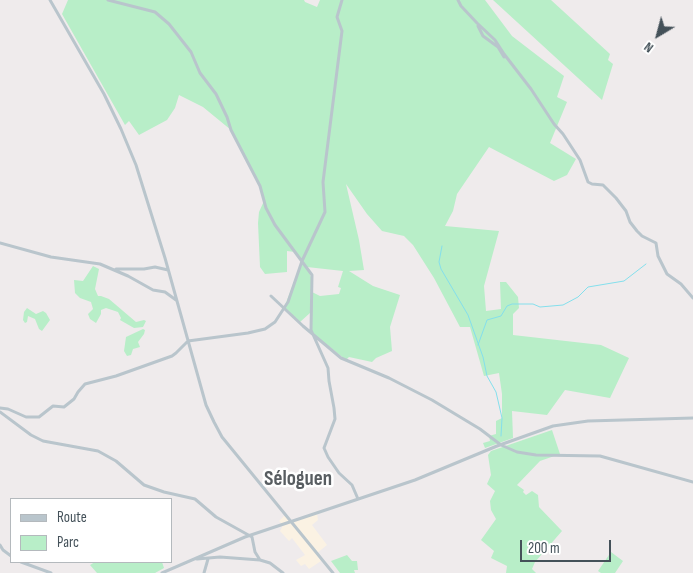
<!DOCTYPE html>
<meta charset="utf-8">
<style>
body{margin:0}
#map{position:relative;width:693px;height:573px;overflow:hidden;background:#efebec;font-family:"Sofia Sans Condensed",sans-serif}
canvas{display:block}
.legend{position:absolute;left:10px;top:498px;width:162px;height:65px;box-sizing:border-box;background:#fff;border:1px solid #b4b9bd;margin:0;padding:6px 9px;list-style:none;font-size:15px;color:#445159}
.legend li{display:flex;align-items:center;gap:10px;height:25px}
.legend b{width:25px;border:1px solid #b4b9bd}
.north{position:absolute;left:633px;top:10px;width:50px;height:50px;-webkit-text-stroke:4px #fff;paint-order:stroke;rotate:217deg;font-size:14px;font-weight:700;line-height:20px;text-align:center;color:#445159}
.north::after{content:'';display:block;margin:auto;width:18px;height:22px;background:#445159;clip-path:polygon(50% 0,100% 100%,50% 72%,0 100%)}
.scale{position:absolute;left:520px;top:540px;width:91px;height:22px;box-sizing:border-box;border:2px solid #445159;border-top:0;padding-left:6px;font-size:15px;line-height:18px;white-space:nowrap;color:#445159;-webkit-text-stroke:4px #fff;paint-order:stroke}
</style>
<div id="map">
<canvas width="693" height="573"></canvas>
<ul class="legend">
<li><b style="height:6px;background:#b9c5cc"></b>Route</li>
<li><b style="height:14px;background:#b8eec8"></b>Parc</li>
</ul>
<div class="north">N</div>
<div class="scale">200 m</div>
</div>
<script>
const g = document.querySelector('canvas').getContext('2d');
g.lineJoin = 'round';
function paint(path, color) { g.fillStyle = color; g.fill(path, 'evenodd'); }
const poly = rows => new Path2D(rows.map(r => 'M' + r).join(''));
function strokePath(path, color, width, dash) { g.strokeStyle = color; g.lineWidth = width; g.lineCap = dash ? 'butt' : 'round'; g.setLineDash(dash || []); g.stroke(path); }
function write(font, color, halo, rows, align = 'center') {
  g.font = font + ' "Sofia Sans Condensed",sans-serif'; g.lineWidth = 5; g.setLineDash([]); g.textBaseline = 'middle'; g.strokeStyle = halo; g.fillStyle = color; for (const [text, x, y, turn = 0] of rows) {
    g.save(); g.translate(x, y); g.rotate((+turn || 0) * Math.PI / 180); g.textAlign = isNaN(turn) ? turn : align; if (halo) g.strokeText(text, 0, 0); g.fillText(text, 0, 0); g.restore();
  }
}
paint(poly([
 [317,513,318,520,312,525,327,545,316,554,321,561,309,569,305,564,301,566,296,560,305,555,292,538,289,541,280,531,283,525,279,521,284,516,293,521]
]), '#fbf2e3');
paint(poly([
 [68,0,304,0,305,2,317,7,320,0,485,0,512,36,564,76,557,97,567,102,550,143,576,159,567,175,554,181,489,147,457,194,453,211,445,226,499,231,484,286,486,311,501,309,500,282,506,282,518,297,519,308,513,314,513,335,601,345,629,358,610,398,565,390,547,415,512,411,513,438,485,448,483,443,490,441,489,436,496,434,496,421,502,418,502,394,499,373,484,376,470,327,460,327,434,278,413,245,404,236,382,231,367,214,346,184,359,240,364,270,349,271,373,286,400,295,390,327,392,351,376,358,372,362,349,357,346,360,312,333,310,313,300,322,284,308,302,261,295,252,287,251,287,272,265,274,260,267,258,223,259,212,264,201,260,186,231,130,203,107,179,95,175,108,167,120,139,135,129,121,125,125,62,14],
 [307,267,343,271,338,287,341,288,339,294,320,296,312,292,313,282],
 [493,0,551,0,610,54,608,60,613,64,602,100],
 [93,266,99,269,95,289,98,296,101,296,109,299,136,322,144,320,146,321,143,327,134,328,120,320,121,318,118,312,106,308,101,310,101,314,96,323,90,319,88,314,93,309,91,302,80,298,75,293,74,280,83,281],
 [27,308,36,314,43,311,46,313,50,320,42,331,39,329,35,319,28,316,27,322,25,323,23,320,24,312],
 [143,329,145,330,144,334,138,342,140,347,133,349,131,355,127,356,124,351,126,337],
 [552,430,560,454,540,461,517,485,524,490,523,492,526,495,532,491,538,495,539,507,562,531,535,562,532,569,536,573,506,573,507,566,491,558,494,551,481,540,496,519,491,510,490,501,495,491,487,484,491,475,488,455,491,451],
 [611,552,623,561,615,573,601,573,598,571],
 [347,555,352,561,357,561,358,570,354,570,355,573,340,573,331,561],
 [95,562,162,562,164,568,155,573,97,573,90,565]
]), '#b8eec8');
strokePath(poly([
 [442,246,439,262,441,269,468,315,483,357,487,376,496,392,502,418,501,436],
 [478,345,487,320,501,316,507,306,512,304,533,304,540,307,563,305,578,297,588,287,624,281,646,264]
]), '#84dfec', 1);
strokePath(poly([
 [50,0,104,94,121,129,136,165,165,258,206,405,214,422,222,437,333,573],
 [108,0,155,12,169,24,191,52,200,73,216,94,227,117,231,130,260,186,266,208,275,225,312,275,311,330,328,368,329,381,334,408,335,419,324,448,328,457,339,473,352,485,358,499],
 [458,0,461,6,477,23,495,40,504,54,531,89,554,124,563,134,580,160,588,182,592,184,603,185,616,198,626,211,630,222,637,231,642,236,656,243,658,256,667,274,681,284,693,298],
 [478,26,483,36,498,47,504,57],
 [0,243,51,257,100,264,128,276,153,290,165,292,176,300],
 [116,269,144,269,155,267,168,270],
 [271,296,303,326,341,358,389,378,432,400,480,429,501,445,517,452,536,455,600,456,693,482],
 [0,408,8,409,26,417,39,417,53,406,64,407,74,399,78,392,85,384,116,376,172,356,176,353,188,341,248,333,265,329,275,322,288,302,302,261,325,212,323,182,342,31,337,17,342,0],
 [0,412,31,435,43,441,98,451,116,461,144,485,164,492,195,499,216,517,252,537,255,552,260,560],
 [0,545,3,550,11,556],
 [197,559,220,557,260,560,270,563,283,573],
 [21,562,51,573],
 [162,573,245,537,415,480,497,446,553,426,588,421,693,418],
 [204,573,208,559]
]), '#b9c5cc', 3);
write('bold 21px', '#585d61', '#fff', [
 ["Séloguen",298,480]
]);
</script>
